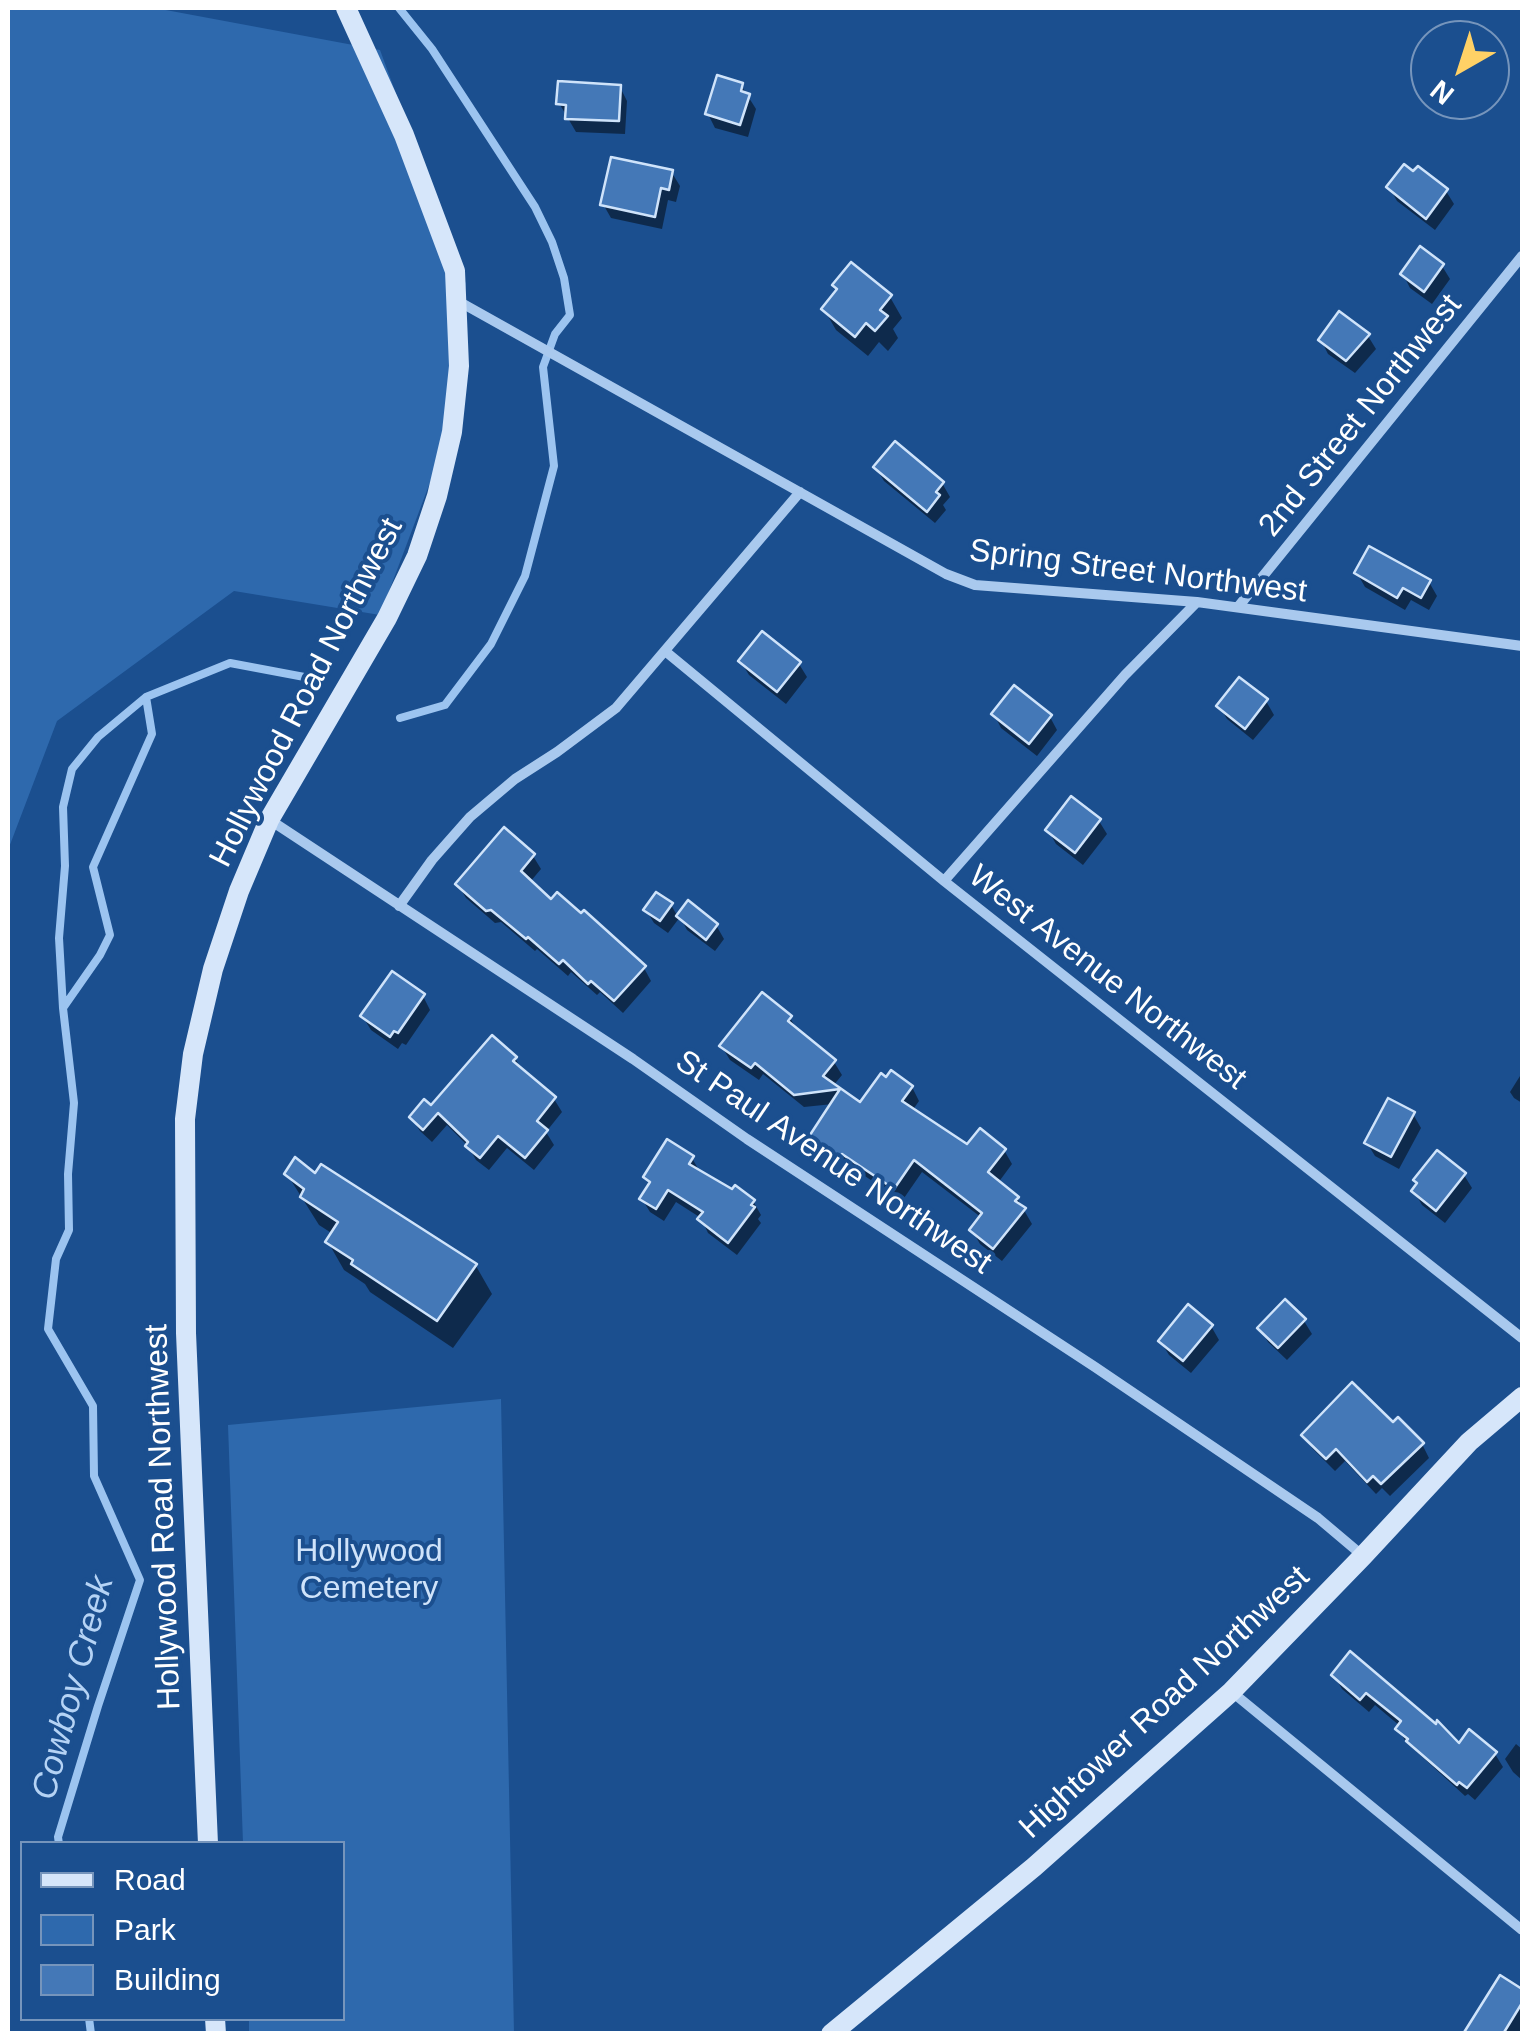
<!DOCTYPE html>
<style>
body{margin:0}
#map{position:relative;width:1530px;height:2041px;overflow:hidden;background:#1b4f8f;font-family:Helvetica,sans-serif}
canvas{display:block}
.frame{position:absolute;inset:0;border:10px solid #fff;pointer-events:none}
.legend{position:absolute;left:20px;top:1841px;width:325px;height:180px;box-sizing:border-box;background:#1b4f8f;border:2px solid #7695bc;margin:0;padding:12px 18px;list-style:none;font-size:30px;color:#fff}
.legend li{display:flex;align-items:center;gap:20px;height:50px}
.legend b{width:50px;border:2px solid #7695bc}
.north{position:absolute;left:1410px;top:20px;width:100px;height:100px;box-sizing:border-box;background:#1b4f8f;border:2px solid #7695bc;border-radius:50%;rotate:219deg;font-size:28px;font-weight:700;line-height:40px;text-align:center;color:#fff}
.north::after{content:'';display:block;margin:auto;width:35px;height:45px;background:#ffd166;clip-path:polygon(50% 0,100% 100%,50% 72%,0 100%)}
</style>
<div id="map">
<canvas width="1530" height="2041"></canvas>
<div class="frame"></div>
<ul class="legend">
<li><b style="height:12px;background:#d6e6fa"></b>Road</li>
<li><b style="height:28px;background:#2e69ad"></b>Park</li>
<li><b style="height:28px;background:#4478b7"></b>Building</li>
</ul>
<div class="north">N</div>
</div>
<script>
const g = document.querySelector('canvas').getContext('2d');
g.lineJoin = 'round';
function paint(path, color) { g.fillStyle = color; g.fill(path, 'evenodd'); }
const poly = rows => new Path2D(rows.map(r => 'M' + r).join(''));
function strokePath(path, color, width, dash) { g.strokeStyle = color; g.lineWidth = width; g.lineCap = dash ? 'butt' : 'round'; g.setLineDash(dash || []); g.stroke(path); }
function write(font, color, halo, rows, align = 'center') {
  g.font = font + ' Helvetica,sans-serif'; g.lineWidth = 8; g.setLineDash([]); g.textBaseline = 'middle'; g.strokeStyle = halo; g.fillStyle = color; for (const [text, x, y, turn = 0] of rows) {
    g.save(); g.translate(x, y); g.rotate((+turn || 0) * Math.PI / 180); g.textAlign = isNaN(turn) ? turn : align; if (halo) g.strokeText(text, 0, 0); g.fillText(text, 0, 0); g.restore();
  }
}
paint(poly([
 [8,8,155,8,380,50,466,284,443,448,380,615,234,591,57,721,8,850],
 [501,1399,514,2033,249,2033,249,2019,342,2018,342,1844,243,1843,228,1425]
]), '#2e69ad');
paint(poly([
 [741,85,756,109,748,137,715,128,708,114],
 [620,87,627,101,625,134,576,132,559,103],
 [672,173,680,186,676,202,668,200,662,229,611,218,603,204],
 [1389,187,1446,191,1454,204,1435,230,1397,201],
 [1442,266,1450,279,1432,304,1410,288,1403,274],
 [890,297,902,318,893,329,898,338,888,351,879,342,868,356,836,330,824,309],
 [1368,336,1376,349,1355,373,1328,354,1321,340],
 [876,468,942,483,950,497,943,505,946,510,935,523,884,481],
 [1357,573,1429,582,1437,596,1429,610,1411,600,1405,610,1365,587],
 [741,662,799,664,807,677,786,704,749,675],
 [1266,701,1274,715,1253,740,1227,719,1219,706],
 [994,714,1050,717,1057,730,1037,756,1001,728],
 [1099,821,1107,834,1083,865,1056,844,1048,830],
 [533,856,541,869,530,882,552,903,644,968,651,981,623,1013,600,992,597,995,571,972,568,976,537,949,535,951,501,922,495,923,466,898,458,885],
 [656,895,671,905,678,917,688,904,716,925,724,939,715,951,687,930,680,917,668,933,654,923,646,910],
 [423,996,430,1010,406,1045,402,1043,398,1049,371,1030,363,1017],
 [790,1018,798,1031,834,1062,842,1075,833,1086,861,1105,912,1087,919,1101,912,1111,968,1148,1004,1150,1012,1164,998,1183,1017,1198,1032,1224,1002,1261,980,1244,972,1230,982,1218,922,1172,902,1201,850,1166,847,1171,818,1151,810,1138,833,1104,804,1107,763,1074,759,1080,730,1060,722,1047],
 [515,1058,524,1074,554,1099,562,1112,546,1132,554,1145,534,1170,507,1148,489,1170,476,1160,468,1146,447,1125,432,1142,420,1131,412,1118,431,1109],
 [1520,1076,1522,1078,1522,1103,1514,1098,1510,1092],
 [1413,1114,1421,1128,1399,1169,1375,1156,1367,1143],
 [692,1158,701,1174,753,1201,761,1215,758,1219,761,1223,737,1255,708,1233,701,1218,676,1202,664,1221,650,1212,642,1199,650,1186,646,1177],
 [287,1174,315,1177,476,1266,492,1294,453,1348,370,1292,365,1284,344,1270,328,1242,333,1234,319,1225],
 [1464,1175,1472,1188,1445,1223,1422,1205,1414,1191,1419,1185],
 [1304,1321,1312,1334,1287,1360,1268,1342,1260,1328],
 [1211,1326,1219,1340,1191,1373,1169,1355,1161,1342],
 [1393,1425,1422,1444,1429,1458,1390,1496,1382,1488,1376,1494,1345,1461,1335,1471,1312,1448,1304,1435],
 [1334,1675,1437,1728,1459,1746,1495,1754,1503,1767,1475,1800,1468,1794,1465,1796,1406,1742,1398,1729,1400,1726,1375,1705,1369,1712,1342,1689],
 [1516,1744,1522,1749,1522,1780,1513,1772,1505,1759],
 [1501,1979,1522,1992,1522,2028,1519,2034,1470,2034]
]), '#0007');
strokePath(poly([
 [399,8,432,49,535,207,552,242,564,278,570,315,555,334,543,367,554,466,525,576,491,644,445,705,400,718],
 [63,1008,59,938,65,866,63,807,72,769,98,737,146,697],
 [59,1844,58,1837,98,1706,140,1580,94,1476,93,1406,48,1329,56,1259,69,1230,68,1174,74,1103,63,1008,100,955,110,935,93,867,152,734,146,697,230,663,315,679],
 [89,2018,91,2034]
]), '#9cc4f0', 8);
const building = poly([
 [717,75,743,83,741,91,750,94,740,125,705,114,717,75],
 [558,81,621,85,619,121,565,119,566,105,556,104,558,81],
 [611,157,673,170,669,190,661,188,655,217,600,205,611,157],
 [1404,164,1413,171,1418,166,1448,189,1426,219,1386,187,1404,164],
 [1420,246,1444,264,1424,292,1400,274,1420,246],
 [851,262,892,295,880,310,888,316,875,331,866,323,855,337,821,309,837,289,832,285,851,262],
 [1339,311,1370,334,1346,361,1318,340,1339,311],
 [895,441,944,482,936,492,940,495,927,512,873,467,895,441],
 [1369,546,1431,580,1421,598,1403,588,1397,598,1354,573,1369,546],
 [762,631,801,662,777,692,738,661,762,631],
 [1239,677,1268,699,1245,729,1216,706,1239,677],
 [1014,685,1052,715,1029,744,991,714,1014,685],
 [1071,796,1101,819,1075,853,1045,830,1071,796],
 [504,827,535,854,521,871,551,899,557,892,581,913,584,910,646,966,614,1001,591,981,588,984,563,960,559,964,528,937,526,939,491,910,486,911,455,884,504,827],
 [656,892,673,903,660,921,643,910,656,892],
 [688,900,718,924,706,940,676,916,688,900],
 [392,971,425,994,398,1033,394,1031,390,1037,360,1016,392,971],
 [762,992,792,1016,788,1021,836,1060,823,1076,860,1102,881,1073,886,1077,891,1070,913,1086,902,1101,967,1144,980,1128,1006,1149,988,1172,1019,1197,1015,1201,1026,1208,993,1249,969,1230,982,1213,914,1160,894,1189,842,1154,839,1159,808,1138,840,1089,794,1095,755,1063,751,1068,719,1046,762,992],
 [492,1035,517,1057,513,1061,556,1097,537,1121,548,1130,525,1158,498,1136,480,1158,465,1146,468,1142,438,1113,423,1130,409,1117,424,1099,431,1105,492,1035],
 [1388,1098,1415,1112,1391,1157,1364,1143,1388,1098],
 [667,1139,694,1156,689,1164,732,1189,735,1185,755,1200,751,1205,755,1207,728,1243,697,1219,703,1212,668,1190,656,1209,639,1199,650,1182,643,1177,667,1139],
 [1437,1150,1466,1173,1436,1211,1411,1191,1417,1183,1413,1180,1437,1150],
 [295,1157,315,1173,321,1164,477,1264,437,1321,351,1264,353,1260,325,1242,338,1222,300,1197,304,1189,284,1174,295,1157],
 [1285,1299,1306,1319,1278,1348,1257,1328,1285,1299],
 [1188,1304,1213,1325,1183,1361,1158,1341,1188,1304],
 [1352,1382,1393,1422,1398,1417,1424,1443,1381,1484,1373,1476,1367,1482,1336,1449,1326,1459,1301,1435,1352,1382],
 [1350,1651,1436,1724,1437,1720,1459,1743,1469,1729,1497,1752,1467,1788,1459,1782,1457,1785,1406,1741,1408,1739,1395,1729,1401,1721,1366,1693,1360,1700,1331,1675,1350,1651],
 [1500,1975,1522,1989,1522,2003,1503,2034,1463,2034,1500,1975]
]);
paint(building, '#4478b7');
strokePath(building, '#cfe3fa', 2.5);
strokePath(poly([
 [458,301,946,574,975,585,1197,602,1522,646],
 [1238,607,1522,256],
 [665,651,944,881,1522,1338],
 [270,820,633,1059,747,1139,1095,1367,1318,1518,1363,1556],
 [944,881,1125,675,1197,602],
 [399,906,432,860,470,817,515,779,557,752,616,708,800,492],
 [1232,1692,1522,1930]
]), '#a9c9ee', 10);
strokePath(poly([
 [208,1844,186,1333,185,1119,193,1054,213,969,239,891,269,820,387,618,417,556,437,496,452,432,459,366,455,271,404,135,346,8],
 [215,2018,216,2034],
 [831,2034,1034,1867,1231,1692,1363,1556,1469,1442,1522,1397]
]), '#d6e6fa', 20);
write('32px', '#fff', '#1b4f8f', [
 ["2nd Street Northwest",1361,416,-51],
 ["Spring Street Northwest",1138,572,7],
 ["Hollywood Road Northwest",307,693,-63],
 ["West Avenue Northwest",1107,978,38],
 ["St Paul Avenue Northwest",833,1163,34],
 ["Hollywood Road Northwest",164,1517,-92],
 ["Hightower Road Northwest",1165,1703,-43]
]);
write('32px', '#cfe3fa', '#1b4f8f', [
 ["Hollywood",369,1552],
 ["Cemetery",369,1589]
]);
write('italic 35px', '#b5d3f5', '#1b4f8f', [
 ["Cowboy Creek",74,1688,-75]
]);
</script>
